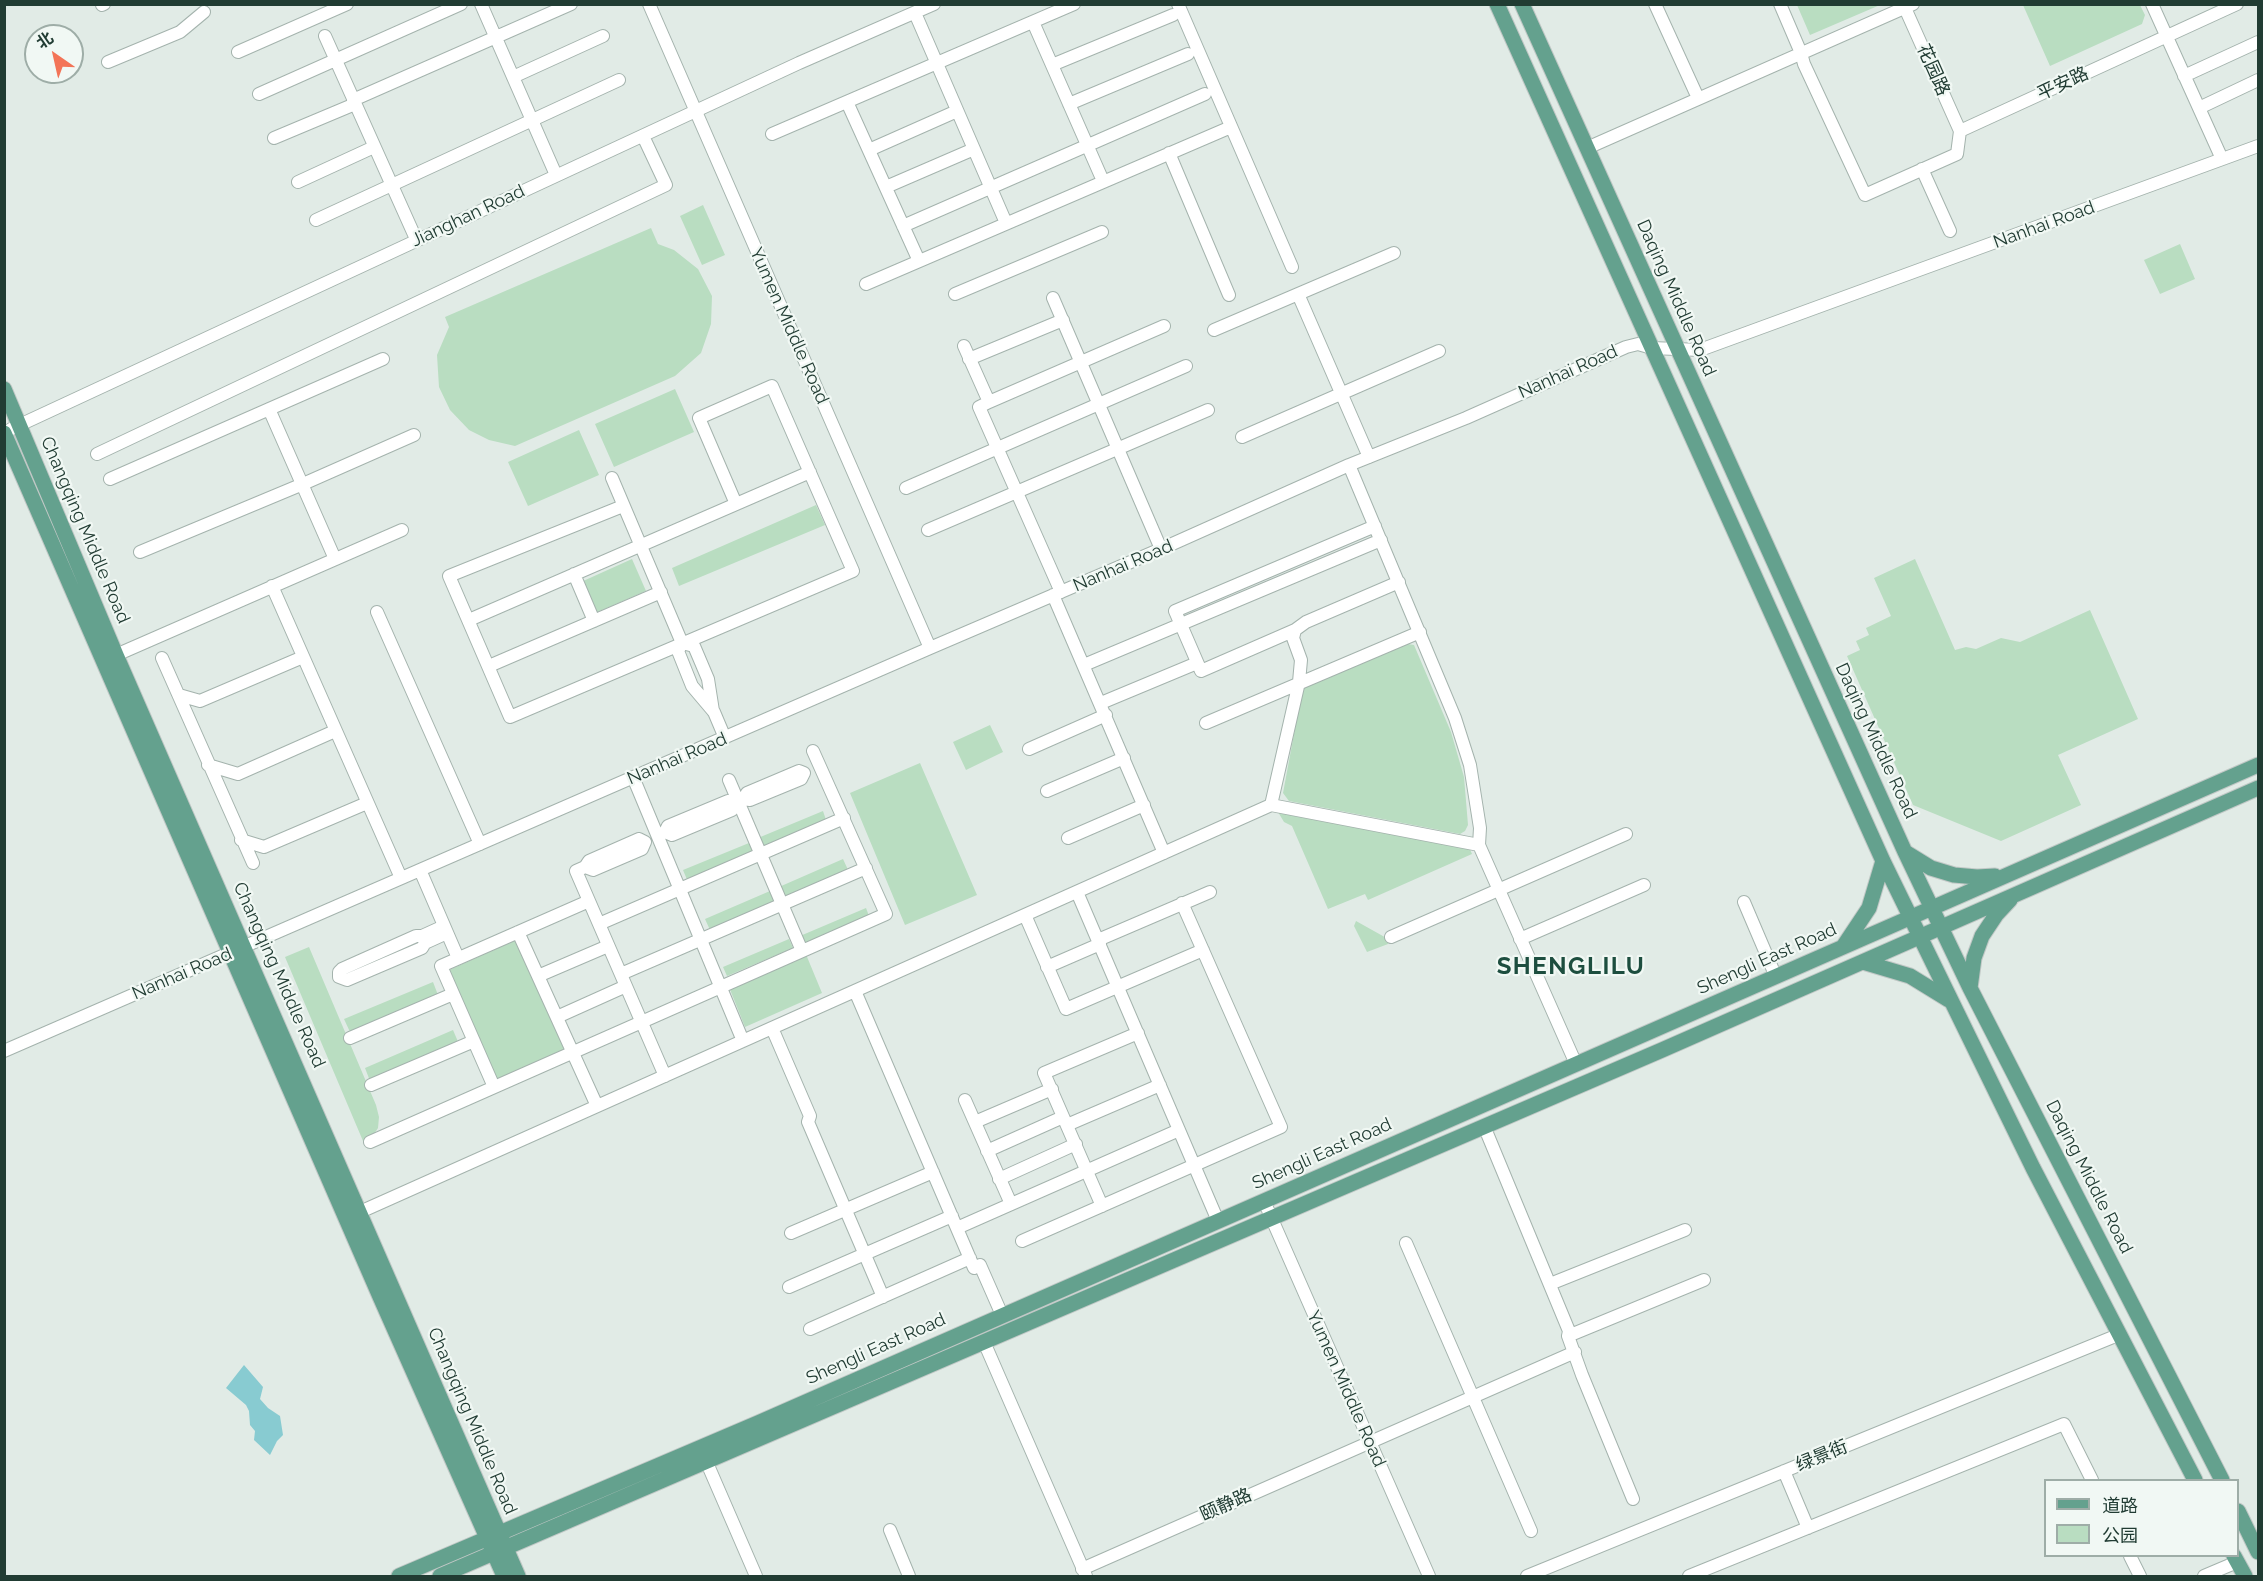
<!DOCTYPE html>
<meta charset="utf-8">
<style>
body{margin:0}
#map{position:relative;width:2263px;height:1581px;overflow:hidden;background:#e1ebe6;font-family:Raleway,"Noto Sans SC",sans-serif}
canvas{display:block}
.frame{position:absolute;inset:0;border:6px solid #213c33;pointer-events:none}
.legend{position:absolute;left:2044px;top:1479px;width:195px;height:78px;box-sizing:border-box;background:#f1f8f4;border:2px solid #9eada7;margin:0;padding:8px 10px;list-style:none;font-size:18px;color:#213c33}
.legend li{display:flex;align-items:center;gap:12px;height:30px}
.legend b{width:30px;border:2px solid #9eada7}
.north{position:absolute;left:24px;top:24px;width:60px;height:60px;box-sizing:border-box;background:#f1f8f4;border:2px solid #9eada7;border-radius:50%;rotate:326deg;font-size:16px;font-weight:700;line-height:24px;text-align:center;color:#213c33}
.north::after{content:'';display:block;margin:auto;width:21px;height:27px;background:#f37457;clip-path:polygon(50% 0,100% 100%,50% 72%,0 100%)}
</style>
<div id="map">
<canvas width="2263" height="1581"></canvas>
<div class="frame"></div>
<ul class="legend">
<li><b style="height:8px;background:#64a18e"></b>道路</li>
<li><b style="height:16px;background:#b9ddc1"></b>公园</li>
</ul>
<div class="north">北</div>
</div>
<script>
const g = document.querySelector('canvas').getContext('2d');
g.lineJoin = 'round';
function paint(path, color) { g.fillStyle = color; g.fill(path, 'evenodd'); }
const poly = rows => new Path2D(rows.map(r => 'M' + r).join(''));
function strokePath(path, color, width, dash) { g.strokeStyle = color; g.lineWidth = width; g.lineCap = dash ? 'butt' : 'round'; g.setLineDash(dash || []); g.stroke(path); }
function write(font, color, halo, rows, align = 'center') {
  g.font = font + ' Raleway,"Noto Sans SC",sans-serif'; g.lineWidth = 4.5; g.setLineDash([]); g.textBaseline = 'middle'; g.strokeStyle = halo; g.fillStyle = color; for (const [text, x, y, turn = 0] of rows) {
    g.save(); g.translate(x, y); g.rotate((+turn || 0) * Math.PI / 180); g.textAlign = isNaN(turn) ? turn : align; if (halo) g.strokeText(text, 0, 0); g.fillText(text, 0, 0); g.restore();
  }
}
paint(poly([
 [1797,5,1880,5,1810,35],
 [2023,5,2140,5,2145,15,2142,24,2050,66],
 [703,205,725,255,702,265,680,216],
 [651,228,658,244,674,250,698,269,712,296,711,324,701,353,675,376,515,446,489,440,469,430,450,410,439,387,437,355,449,327,445,317],
 [2180,244,2195,279,2160,294,2144,260],
 [675,389,694,432,614,467,595,424],
 [579,430,599,475,528,506,508,462],
 [816,505,825,525,679,586,672,568],
 [632,559,646,591,595,613,581,582],
 [1915,559,1955,650,1966,647,1976,649,2001,638,2020,642,2090,610,2138,719,2058,755,2081,805,2001,841,1913,805,1847,656,1860,650,1856,641,1869,635,1866,628,1891,616,1874,578],
 [1408,644,1414,645,1451,732,1464,777,1468,825,1465,831,1460,834,1289,801,1283,793,1302,691,1306,687],
 [990,725,1003,752,966,770,953,742],
 [920,763,977,895,905,925,850,793],
 [823,811,827,823,763,850,758,838],
 [1278,812,1469,847,1472,854,1368,900,1365,894,1328,909,1292,826,1284,822],
 [749,843,754,854,688,882,683,870],
 [843,859,849,872,784,899,779,887],
 [770,891,775,902,710,930,705,919],
 [866,908,869,916,803,944,800,936],
 [1356,921,1390,940,1388,944,1367,952,1354,926],
 [518,939,568,1049,497,1081,447,971],
 [789,939,793,948,727,976,723,967],
 [309,947,376,1105,379,1117,378,1128,372,1137,363,1141,285,957],
 [805,952,822,993,745,1027,729,987],
 [433,982,438,995,350,1032,344,1019],
 [453,1030,459,1044,370,1081,365,1068]
]), '#b9ddc1');
paint(poly([
 [244,1365,263,1387,260,1399,268,1408,280,1416,283,1435,277,1441,270,1455,254,1440,255,1431,250,1425,249,1411,246,1405,226,1388]
]), '#88cbd1');
const minor = poly([
 [481,4,556,175],
 [649,4,930,648],
 [1178,4,1292,267],
 [1655,4,1698,98],
 [1780,4,1801,53,1804,64,1865,195,1957,154,1960,131],
 [2152,4,2222,159],
 [102,5,104,4],
 [1905,8,1960,131],
 [915,13,1006,223],
 [1033,22,1103,181],
 [325,36,416,239],
 [238,52,347,4],
 [108,62,180,32,204,12],
 [1052,65,1173,15],
 [2184,76,2258,42],
 [513,77,603,36],
 [259,94,461,4],
 [353,100,571,4],
 [847,102,919,261],
 [1069,104,1188,54],
 [2199,108,2258,80],
 [1960,131,2237,4],
 [772,134,1074,4],
 [274,138,355,104],
 [1587,148,1913,4],
 [869,150,957,111],
 [1169,153,1229,295],
 [1922,169,1950,231],
 [298,182,374,147],
 [886,187,974,149],
 [316,220,619,80],
 [903,226,1205,94],
 [866,284,1231,127],
 [955,294,1102,232],
 [1298,294,1369,457],
 [1053,298,1161,549],
 [1214,330,1394,253],
 [964,346,989,402,979,407,1061,592],
 [969,359,1063,320],
 [989,402,1164,326],
 [269,409,335,559],
 [11,429,799,63,934,4],
 [1242,437,1439,351],
 [97,454,666,185,643,136],
 [1349,465,1455,718,1470,765,1480,828,1479,845,1576,1064],
 [612,478,682,643,678,651,692,686,714,712,725,738],
 [110,479,383,359],
 [906,488,1186,366],
 [623,506,449,576,510,717,853,571,772,386,699,418,736,504],
 [928,530,1208,410],
 [140,552,303,484,414,435],
 [574,574,594,621],
 [272,586,401,878],
 [1053,595,1164,853],
 [377,612,480,844],
 [469,620,810,472],
 [1295,630,1201,671,1175,611,1375,526],
 [682,643,694,646,708,679,713,711],
 [116,655,402,530],
 [162,658,253,863],
 [1084,665,1381,540],
 [489,666,661,592],
 [179,695,200,701,303,657],
 [1101,703,1197,663],
 [1206,723,1420,632],
 [1029,749,1106,715],
 [208,765,238,774,335,731],
 [799,771,804,773,801,779,750,800,744,799,747,793,799,771],
 [633,777,743,1041],
 [729,780,802,951],
 [1047,791,1124,758],
 [728,801,735,803,732,810,672,835,665,832,668,826,728,801],
 [1271,805,1299,682,1301,660,1293,638,1295,630,1306,622,1399,582],
 [1068,838,1144,805],
 [639,839,645,842,642,849,593,870,585,867,589,861,639,839],
 [241,840,264,847,367,803],
 [585,867,576,871,665,1076],
 [420,870,458,958],
 [1077,892,1218,1221],
 [1744,902,1776,977],
 [1025,915,1066,1009,1203,950],
 [599,924,844,818],
 [444,926,422,936,416,936,342,969,339,972,339,977,347,980,422,948,425,943,447,933],
 [518,932,597,1106],
 [1391,937,1626,834],
 [1520,939,1644,885],
 [1098,940,1210,892],
 [1047,967,1100,944],
 [621,974,866,868],
 [538,976,608,946],
 [855,991,974,1268,980,1265,1002,1315],
 [557,1017,626,986],
 [772,1028,810,1116,808,1122,883,1297],
 [350,1038,453,994],
 [4,1051,930,648,1161,549,1349,465,1466,418,1626,347,1638,344,1652,348,1700,350,2258,146],
 [371,1085,474,1041],
 [494,1087,441,966,589,901],
 [965,1100,1011,1204],
 [975,1122,1052,1089],
 [1067,1125,1160,1085],
 [1484,1126,1569,1331,1568,1336,1582,1375,1633,1499],
 [370,1142,886,914,813,751],
 [987,1151,1063,1117],
 [999,1179,1076,1144],
 [1264,1201,1429,1576],
 [1102,1206,1044,1073,1138,1033],
 [360,1212,1271,805,1479,845],
 [957,1228,1179,1130],
 [791,1233,933,1172],
 [1022,1241,1281,1127,1182,903],
 [1406,1243,1531,1531],
 [1550,1284,1685,1230],
 [789,1287,952,1216],
 [810,1329,970,1258],
 [1568,1336,1704,1280],
 [984,1342,1086,1576],
 [707,1463,756,1576],
 [1784,1471,1808,1528],
 [890,1530,909,1576],
 [2130,1556,2140,1576],
 [1082,1569,1575,1352],
 [1527,1576,2118,1335],
 [1689,1576,2064,1424,2092,1480],
 [2204,1576,2237,1562]
]);
const major = poly([
 [1497,4,1883,861,2033,1168,2195,1480],
 [1522,4,1905,852,1970,988,2222,1480],
 [4,389,116,655,518,1576],
 [4,433,381,1299,504,1576],
 [1905,852,1931,868,1954,875,1977,877,1995,876],
 [1843,947,1869,908,1883,861],
 [1863,962,1910,976,1949,1000],
 [1970,988,1974,958,1982,936,1996,915,2010,900],
 [2238,1511,2258,1552],
 [2234,1556,2245,1576],
 [399,1576,758,1423,2258,765],
 [440,1576,1662,1050,2258,788]
]);
strokePath(minor, '#a4b3ad', 14);
strokePath(major, '#c1c8c6', 17);
strokePath(minor, '#fff', 12);
strokePath(major, '#64a18e', 15);
write('18px', '#213c33', '#f1f8f4', [
 ["花园路",1933,70,66],
 ["平安路",2063,84,-25],
 ["Jianghan Road",468,216,-25],
 ["Nanhai Road",2044,225,-20],
 ["Daqing Middle Road",1676,298,66],
 ["Yumen Middle Road",789,326,66],
 ["Nanhai Road",1568,372,-24],
 ["Changqing Middle Road",85,530,67],
 ["Nanhai Road",1123,566,-23],
 ["Daqing Middle Road",1876,741,65],
 ["Nanhai Road",677,759,-23],
 ["Shengli East Road",1767,959,-24],
 ["Nanhai Road",182,974,-23],
 ["Changqing Middle Road",279,975,66],
 ["Shengli East Road",1322,1154,-24],
 ["Daqing Middle Road",2089,1177,63],
 ["Shengli East Road",876,1349,-24],
 ["Yumen Middle Road",1346,1389,66],
 ["Changqing Middle Road",472,1421,67],
 ["绿景街",1822,1456,-22],
 ["颐静路",1226,1505,-24]
]);
g.letterSpacing = '1.5px';
write('bold 24px', '#1d4e3f', '#f1f8f4', [
 ["SHENGLILU",1571,967]
]);
g.letterSpacing = '0px';
</script>
